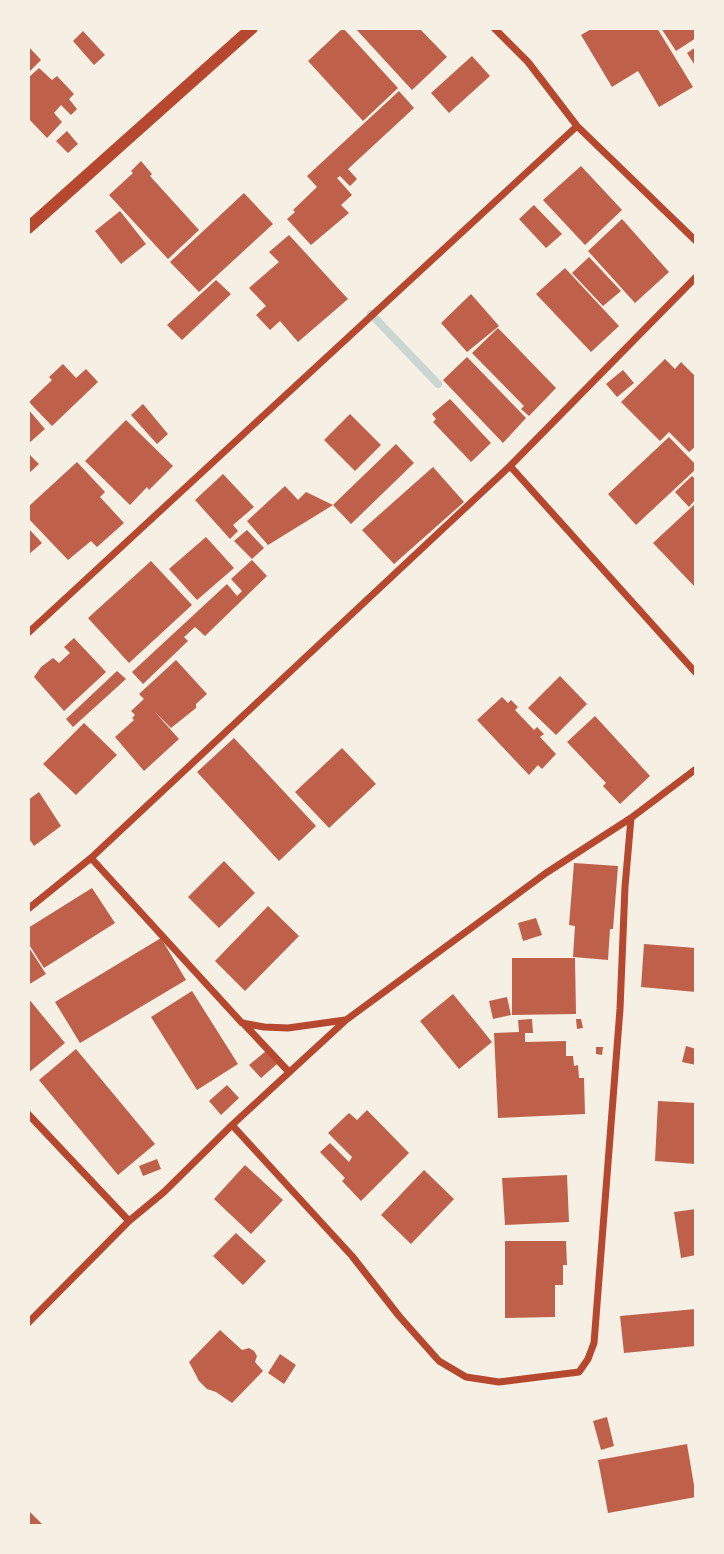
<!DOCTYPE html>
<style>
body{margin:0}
#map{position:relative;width:724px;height:1554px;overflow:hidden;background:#f6efe4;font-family:"Nunito Sans",sans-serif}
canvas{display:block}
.frame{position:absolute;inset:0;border:30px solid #f6efe4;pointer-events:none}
</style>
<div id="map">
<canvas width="724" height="1554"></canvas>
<div class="frame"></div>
</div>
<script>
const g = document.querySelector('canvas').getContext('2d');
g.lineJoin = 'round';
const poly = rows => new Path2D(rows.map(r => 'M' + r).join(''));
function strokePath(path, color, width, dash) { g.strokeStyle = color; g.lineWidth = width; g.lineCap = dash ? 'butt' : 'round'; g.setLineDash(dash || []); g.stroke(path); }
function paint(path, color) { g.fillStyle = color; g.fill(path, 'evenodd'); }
strokePath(poly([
 [371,314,438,384]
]), '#c9d6d2', 8);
paint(poly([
 [343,28,398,88,363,121,308,61],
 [355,28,419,28,447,57,412,90],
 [593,28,657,28,693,87,659,107,638,71,612,87,581,35],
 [661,28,696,28,696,38,676,51],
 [83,31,105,55,94,65,73,41],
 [28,46,41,60,28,73],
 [696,47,696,67,687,53],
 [472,56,490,76,449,113,431,93],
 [39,68,52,80,57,76,74,94,69,99,77,109,71,115,61,105,54,113,62,122,47,138,28,118,28,78],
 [399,91,414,108,348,169,357,179,350,186,340,176,337,178,352,195,341,205,349,213,311,245,287,219,295,212,293,210,317,187,307,176],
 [67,131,78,144,68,153,56,141],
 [141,161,152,174,150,176,199,230,168,259,109,195,133,173,131,171],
 [581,166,622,210,585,245,543,200],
 [244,193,273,224,199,292,170,262],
 [534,205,562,234,546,248,519,219],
 [120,211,146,244,121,264,95,231],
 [622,219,669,272,635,303,588,251],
 [289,235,348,299,298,342,280,321,270,330,256,315,266,306,249,288,279,262,269,252],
 [589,257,621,291,603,306,572,273],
 [565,268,619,326,591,352,536,294],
 [216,280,231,294,182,340,167,325],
 [471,294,499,326,467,352,441,323],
 [498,328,556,388,529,416,521,409,524,406,472,353],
 [467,357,526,418,503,443,443,380],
 [665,359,675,369,681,362,696,377,696,446,689,452,669,432,660,441,621,402],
 [63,364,76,378,86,369,98,382,52,426,29,402,52,380,49,377],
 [623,370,634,383,617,397,606,384],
 [450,399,491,443,471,462,433,422,436,419,432,414],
 [143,404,168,434,157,444,131,415],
 [28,409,45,429,28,444],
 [350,414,381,445,355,471,324,440],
 [126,420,173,466,149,490,147,487,130,505,85,461],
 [669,437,696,465,696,469,636,525,608,494],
 [396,444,414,463,351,524,333,505],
 [28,453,39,464,28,474],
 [77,462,105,492,100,497,124,523,97,547,91,541,68,560,28,518,28,507],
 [433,467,464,502,394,564,362,530],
 [223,474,254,507,233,525,238,531,230,539,195,500],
 [692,476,696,480,696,499,689,507,675,492],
 [285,486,298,500,306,492,333,505,268,545,247,521],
 [696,503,696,584,694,586,653,543],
 [28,528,42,543,28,555],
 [247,530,264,548,252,559,234,541],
 [206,537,234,568,197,600,169,569],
 [252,560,267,576,205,636,195,627,184,637,188,641,143,684,132,672,227,584,237,596,242,591,231,579],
 [151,561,192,605,129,663,88,618],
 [74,638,106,672,64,711,34,677,41,667,53,658,59,663,70,653,64,647],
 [176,660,207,694,196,704,196,708,171,728,154,711,179,739,144,771,115,737,134,720,132,718,135,715,131,711,144,699,139,694],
 [117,671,126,679,73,727,66,719],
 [560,676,587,704,556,735,528,708],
 [502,697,508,703,511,700,518,707,515,710,534,730,537,727,544,734,540,737,556,754,542,769,538,765,529,775,477,720],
 [595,716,650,776,620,804,603,786,606,783,567,742],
 [84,723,117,755,76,795,43,764],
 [234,738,316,826,279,861,197,772],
 [342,748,376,784,329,828,295,792],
 [39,792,61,826,34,846,28,837,28,800],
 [224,861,255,893,219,928,188,897],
 [574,863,618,866,613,929,610,929,608,960,573,957,575,926,569,925],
 [92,888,115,923,44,968,28,943,28,928],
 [268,906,299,936,245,991,215,961],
 [536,918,542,935,523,941,518,923],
 [161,938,186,980,80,1043,55,1002],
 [644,944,696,948,696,992,641,987],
 [28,946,46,974,28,985],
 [512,958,575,958,576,1014,512,1015],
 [192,991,238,1064,197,1090,151,1017],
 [453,994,492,1042,459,1069,420,1021],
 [507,997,511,1015,493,1019,489,1001],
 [28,998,65,1043,28,1073],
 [532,1019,533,1033,525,1033,525,1042,566,1041,566,1056,573,1056,574,1066,578,1065,579,1078,584,1078,585,1114,498,1118,494,1033,519,1032,518,1020],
 [576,1019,581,1019,583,1028,577,1029],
 [686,1046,696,1049,696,1065,682,1062],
 [596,1047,603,1047,602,1055,596,1054],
 [76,1049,155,1144,118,1175,39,1080],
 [266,1051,277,1064,261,1078,249,1065],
 [227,1085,239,1098,221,1115,209,1101],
 [658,1101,696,1103,696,1164,655,1161],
 [367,1110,409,1153,361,1201,342,1181,345,1178,320,1152,330,1143,349,1162,352,1157,328,1133,349,1113,357,1120],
 [157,1159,161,1169,143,1176,139,1166],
 [245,1165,283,1200,251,1234,214,1199],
 [424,1170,454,1199,411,1244,381,1215],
 [567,1175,569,1222,505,1225,502,1178],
 [696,1209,696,1255,681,1258,674,1212],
 [236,1233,266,1261,243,1285,213,1256],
 [505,1241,566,1241,567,1265,563,1265,563,1285,555,1285,555,1317,505,1318],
 [696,1309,696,1346,624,1353,620,1316],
 [220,1330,242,1350,249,1348,254,1351,257,1356,255,1362,263,1371,232,1403,216,1392,207,1389,199,1381,189,1362],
 [280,1354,296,1365,284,1384,268,1373],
 [607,1417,614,1446,601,1450,593,1421],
 [687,1444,696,1497,608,1513,598,1460],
 [28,1510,43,1525,42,1526,28,1526]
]), '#bf614a');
strokePath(poly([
 [494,28,528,62,577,126,696,241],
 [696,277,510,466,696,673],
 [28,633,577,126],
 [91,858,242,1023,264,1027,288,1028,345,1020],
 [28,909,91,858,510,466],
 [243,1023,289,1072],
 [28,1114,129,1221],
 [232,1125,352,1256,399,1316,439,1361,466,1377,499,1382,579,1372,588,1359,594,1343,620,1009,625,887,631,818],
 [28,1323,129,1221,164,1192,232,1125,346,1020,546,873,631,818,696,769]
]), '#b5482f', 7);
strokePath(poly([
 [28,228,252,28]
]), '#b5482f', 12);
</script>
